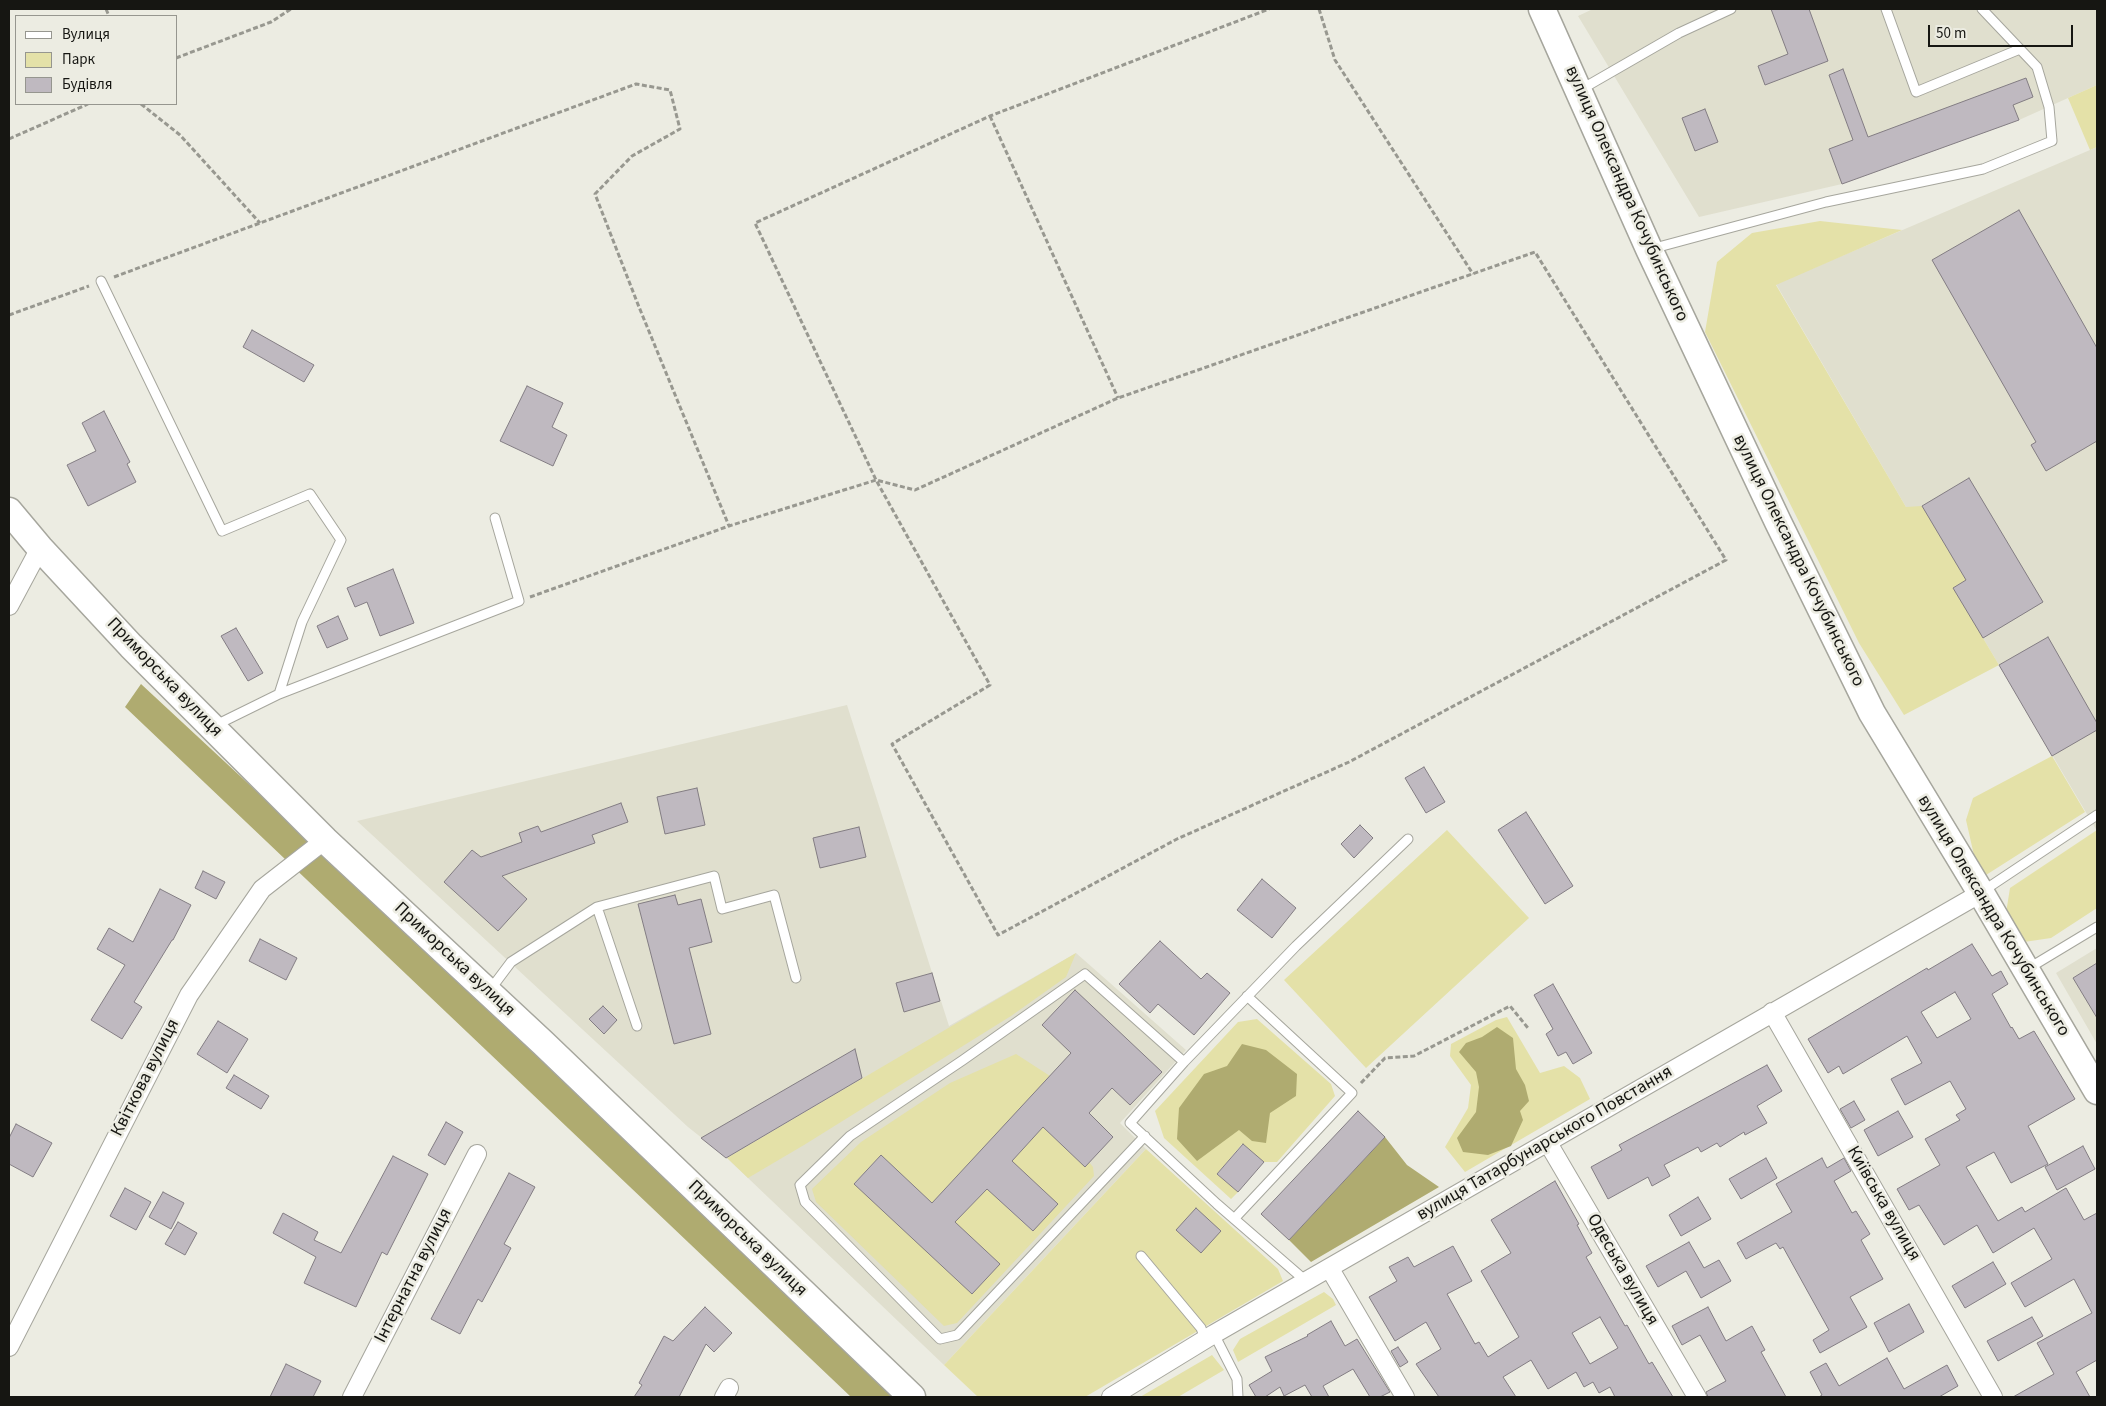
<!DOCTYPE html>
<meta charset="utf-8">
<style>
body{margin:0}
#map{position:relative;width:2106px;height:1406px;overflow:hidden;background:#ecece2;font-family:"Source Sans 3",sans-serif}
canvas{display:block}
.frame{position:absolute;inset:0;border:10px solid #161612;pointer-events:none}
.legend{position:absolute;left:15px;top:15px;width:162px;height:90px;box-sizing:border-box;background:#ecece2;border:1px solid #96968f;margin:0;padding:6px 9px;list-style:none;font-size:15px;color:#161612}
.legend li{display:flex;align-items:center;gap:10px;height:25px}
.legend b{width:25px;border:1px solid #96968f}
.scale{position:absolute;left:1928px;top:25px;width:145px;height:22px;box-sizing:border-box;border:2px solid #161612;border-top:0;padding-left:6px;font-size:15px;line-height:18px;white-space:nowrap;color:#161612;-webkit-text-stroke:4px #ecece2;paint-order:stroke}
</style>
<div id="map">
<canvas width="2106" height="1406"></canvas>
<div class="frame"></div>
<ul class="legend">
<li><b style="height:6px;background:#fff"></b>Вулиця</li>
<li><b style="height:14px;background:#e4e1a8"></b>Парк</li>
<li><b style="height:14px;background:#bfb9c0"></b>Будівля</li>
</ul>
<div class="scale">50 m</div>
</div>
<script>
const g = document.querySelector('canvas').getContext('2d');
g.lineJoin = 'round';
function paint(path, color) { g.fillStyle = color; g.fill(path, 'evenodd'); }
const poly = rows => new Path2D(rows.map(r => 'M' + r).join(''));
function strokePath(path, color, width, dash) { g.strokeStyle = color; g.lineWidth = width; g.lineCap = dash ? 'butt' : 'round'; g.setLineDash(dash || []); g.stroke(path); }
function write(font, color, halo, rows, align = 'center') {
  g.font = font + ' "Source Sans 3",sans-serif'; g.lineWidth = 5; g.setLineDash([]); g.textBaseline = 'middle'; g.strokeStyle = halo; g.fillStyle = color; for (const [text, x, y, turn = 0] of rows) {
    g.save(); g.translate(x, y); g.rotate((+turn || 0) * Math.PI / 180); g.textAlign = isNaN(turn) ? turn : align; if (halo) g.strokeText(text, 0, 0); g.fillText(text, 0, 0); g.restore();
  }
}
paint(poly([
 [1593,9,2097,9,2097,85,2019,120,1842,184,1699,217,1578,16],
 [2097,147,2097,831,1983,638,1922,507,1906,507,1776,284],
 [847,705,949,1026,1076,953,1186,1050,1120,1123,1146,1149,944,1365,727,1158,688,1127,357,821],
 [2097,948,2097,1044,2056,973]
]), '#e0dfce');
paint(poly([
 [2097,85,2097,147,2090,150,2068,98],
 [1820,221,1902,230,1776,285,1906,507,1922,506,1966,580,1983,638,1999,665,1904,715,1859,643,1705,332,1717,262,1752,233],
 [2052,756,2085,812,1986,875,1976,864,1966,820,1973,798],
 [1447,830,1529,918,1366,1068,1284,980],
 [2097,830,2097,908,2051,938,2024,942,2006,913,2010,888],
 [1076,953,1066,977,1011,1016,804,1145,748,1178,727,1158],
 [1507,1017,1540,1073,1564,1066,1580,1078,1590,1099,1465,1172,1445,1147,1468,1108,1471,1085,1450,1056,1451,1044,1496,1020],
 [1257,1019,1331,1084,1335,1096,1277,1162,1264,1162,1242,1144,1217,1174,1238,1192,1231,1199,1164,1138,1155,1111,1238,1022],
 [1016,1054,1050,1076,932,1203,881,1155,854,1183,972,1294,1000,1264,955,1222,987,1189,1032,1231,1058,1205,1012,1161,1043,1127,1085,1167,1089,1162,1093,1167,1094,1176,957,1323,944,1326,816,1202,812,1189,861,1142,950,1083],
 [1146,1149,1278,1269,1283,1281,1085,1397,978,1397,944,1365],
 [1324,1292,1333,1299,1336,1305,1238,1362,1233,1350,1240,1339],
 [1212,1355,1224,1370,1178,1397,1140,1397]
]), '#e4e1a8');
paint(poly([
 [141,684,909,1397,851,1397,125,707],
 [1497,1027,1513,1038,1516,1069,1525,1085,1529,1101,1520,1111,1523,1120,1511,1146,1488,1155,1463,1152,1457,1138,1476,1112,1479,1087,1476,1072,1459,1052,1466,1043,1482,1037],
 [1242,1044,1266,1050,1297,1074,1296,1096,1270,1113,1266,1143,1252,1141,1239,1130,1197,1161,1177,1139,1179,1108,1204,1074,1227,1066],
 [1385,1137,1407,1165,1439,1187,1311,1262,1289,1240]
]), '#afab70');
const building = poly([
 [1771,9,1809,9,1828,61,1765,85,1758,66,1788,54,1771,9],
 [1843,69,1868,137,2026,78,2033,97,2013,105,2019,120,1842,184,1829,149,1853,140,1829,75,1843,69],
 [1705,109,1718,142,1695,151,1682,118,1705,109],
 [2019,210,2097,348,2097,441,2046,471,2031,445,2036,442,1932,260,2019,210],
 [252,330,314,365,304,382,243,347,252,330],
 [527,386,563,403,552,427,567,435,553,466,500,441,527,386],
 [104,411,130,462,127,464,136,482,88,506,67,465,96,451,82,423,104,411],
 [1969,478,2043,602,1983,638,1953,588,1966,580,1922,506,1969,478],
 [393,569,414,623,380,636,367,602,355,607,347,588,393,569],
 [338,616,348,639,327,648,317,626,338,616],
 [236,628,263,673,248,681,221,636,236,628],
 [2048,637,2097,723,2097,730,2052,756,1999,665,2048,637],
 [1424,767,1445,802,1426,813,1405,778,1424,767],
 [697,788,705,825,665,834,657,797,697,788],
 [621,803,628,822,592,835,595,843,502,876,527,899,498,931,444,882,472,850,481,857,522,842,519,833,538,826,541,832,621,803],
 [1526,812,1573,886,1545,904,1498,830,1526,812],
 [1360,825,1373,838,1354,858,1341,844,1360,825],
 [859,827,866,857,820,868,813,838,859,827],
 [203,871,225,882,216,899,195,888,203,871],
 [1262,879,1296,908,1272,938,1237,910,1262,879],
 [160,889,191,905,173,940,172,940,134,1002,142,1007,122,1039,91,1020,125,965,97,949,109,928,133,942,160,889],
 [675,895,678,905,701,899,712,942,689,948,711,1034,674,1044,638,904,675,895],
 [260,939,297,958,286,980,249,961,260,939],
 [1160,941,1201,979,1207,973,1230,993,1194,1035,1158,1004,1150,1013,1119,984,1160,941],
 [1972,944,1992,976,2001,971,2008,984,1992,994,2011,1028,2012,1027,2019,1039,2034,1031,2075,1099,2028,1126,2048,1164,2011,1183,1994,1152,1966,1167,1998,1221,2022,1207,2025,1212,2066,1188,2084,1220,2097,1213,2097,1360,2076,1372,2090,1397,2013,1397,2054,1374,2037,1343,2092,1313,2074,1279,2025,1307,2011,1283,2052,1259,2034,1228,1993,1253,1977,1225,1944,1245,1919,1205,1909,1210,1897,1189,1940,1165,1925,1139,1960,1120,1956,1115,1966,1109,1950,1081,1905,1105,1891,1079,1922,1063,1907,1036,1843,1074,1839,1066,1828,1073,1808,1039,1927,968,1928,970,1972,944],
 [1955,992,1971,1019,1937,1038,1921,1012,1955,992],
 [2097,963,2097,1018,2073,978,2097,963],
 [932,973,940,1001,904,1012,896,983,932,973],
 [1553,984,1592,1053,1573,1064,1566,1052,1558,1056,1546,1034,1553,1029,1534,995,1553,984],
 [1075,990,1162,1072,1130,1105,1112,1088,1089,1113,1113,1137,1085,1167,1043,1127,1012,1161,1058,1204,1033,1231,987,1189,955,1222,1000,1264,972,1294,854,1184,881,1155,932,1203,1071,1053,1042,1025,1075,990],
 [603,1006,617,1020,604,1034,589,1019,603,1006],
 [218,1021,248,1039,227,1073,197,1054,218,1021],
 [855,1049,862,1078,726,1158,701,1138,855,1049],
 [1767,1065,1782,1091,1757,1106,1767,1123,1745,1135,1744,1132,1720,1147,1717,1143,1701,1152,1698,1147,1664,1165,1670,1176,1652,1186,1648,1177,1608,1199,1591,1167,1622,1150,1619,1145,1767,1065],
 [234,1075,269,1096,261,1109,226,1088,234,1075],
 [1854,1101,1865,1120,1851,1128,1840,1109,1854,1101],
 [1358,1111,1385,1137,1289,1240,1261,1214,1358,1111],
 [1898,1111,1913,1137,1878,1156,1864,1130,1898,1111],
 [446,1122,463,1132,445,1165,428,1155,446,1122],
 [16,1124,52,1143,33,1177,9,1164,9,1138,16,1124],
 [1243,1144,1264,1162,1238,1192,1217,1174,1243,1144],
 [2083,1146,2095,1169,2057,1190,2045,1167,2083,1146],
 [393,1156,428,1174,387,1255,382,1252,356,1307,304,1283,316,1257,273,1233,283,1213,318,1232,314,1240,341,1253,393,1156],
 [1766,1158,1777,1178,1741,1199,1729,1179,1766,1158],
 [1822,1158,1827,1168,1844,1158,1851,1171,1834,1181,1852,1213,1856,1211,1870,1234,1861,1240,1883,1279,1850,1297,1867,1327,1820,1353,1813,1340,1829,1330,1783,1247,1780,1249,1776,1243,1746,1259,1737,1243,1792,1212,1776,1184,1822,1158],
 [509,1173,535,1187,504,1244,511,1248,482,1302,478,1299,460,1334,431,1319,509,1173],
 [1555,1181,1579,1224,1577,1225,1592,1253,1586,1257,1625,1326,1627,1325,1649,1364,1652,1362,1673,1397,1615,1397,1610,1387,1599,1393,1593,1382,1584,1387,1576,1372,1548,1389,1531,1360,1503,1377,1516,1397,1439,1397,1416,1364,1441,1349,1426,1322,1395,1341,1369,1297,1397,1281,1389,1267,1408,1257,1414,1267,1453,1246,1472,1281,1447,1294,1475,1344,1479,1342,1488,1357,1519,1337,1481,1271,1511,1253,1491,1220,1555,1181],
 [1600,1317,1618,1348,1590,1364,1572,1333,1600,1317],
 [125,1188,151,1202,136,1230,110,1216,125,1188],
 [163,1192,184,1203,171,1229,149,1217,163,1192],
 [1698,1197,1711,1219,1681,1236,1669,1215,1698,1197],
 [1196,1208,1221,1231,1201,1253,1176,1230,1196,1208],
 [178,1222,197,1233,185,1255,165,1244,178,1222],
 [1689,1242,1704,1268,1719,1260,1731,1281,1701,1298,1686,1271,1658,1287,1646,1266,1689,1242],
 [1993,1262,2006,1284,1965,1308,1952,1286,1993,1262],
 [1909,1304,1924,1332,1889,1352,1874,1323,1909,1304],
 [705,1307,732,1333,714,1352,706,1344,679,1397,634,1397,642,1385,639,1383,664,1336,673,1341,705,1307],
 [1708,1307,1726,1341,1752,1326,1765,1350,1761,1352,1786,1397,1708,1397,1706,1392,1726,1381,1700,1335,1682,1345,1672,1326,1708,1307],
 [2032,1317,2043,1336,1998,1361,1987,1341,2032,1317],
 [1331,1321,1345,1346,1357,1339,1390,1392,1380,1397,1370,1397,1353,1369,1323,1386,1329,1397,1312,1397,1305,1385,1284,1396,1280,1387,1265,1397,1256,1397,1249,1385,1272,1371,1265,1357,1308,1336,1307,1335,1331,1321],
 [1398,1347,1408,1362,1400,1367,1391,1351,1398,1347],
 [1887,1358,1904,1389,1947,1365,1958,1386,1939,1397,1819,1397,1822,1395,1810,1372,1826,1363,1839,1386,1887,1358],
 [286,1364,321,1381,313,1397,270,1397,286,1364]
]);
paint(building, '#bfb9c0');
strokePath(building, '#837d83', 1);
const lane = poly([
 [1886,9,1916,92,2020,49],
 [1580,90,1679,33,1731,9],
 [1651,249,1826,202,1983,169,2052,141,2049,107,2037,67,1982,9],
 [101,281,222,531,310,494,341,540,302,622,279,694],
 [214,726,279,694,519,601,495,518],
 [1983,891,2097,815],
 [597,907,714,876,722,909,774,895,796,978],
 [2029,968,2097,927],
 [490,990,511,962,597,907,637,1026],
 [1145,1136,957,1335,940,1339,805,1202,800,1185,850,1136,963,1060,1085,974,1184,1062],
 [1234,1219,1352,1093,1247,996],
 [1141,1256,1201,1328,1205,1339],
 [1307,1282,1217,1204,1130,1123,1184,1062,1296,946,1408,839],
 [1214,1334,1237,1379,1238,1397]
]);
const street = poly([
 [9,606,40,548],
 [1772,1012,1993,1397],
 [1548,1143,1697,1397],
 [1330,1269,1405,1397],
 [9,1347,189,995,262,889,325,840],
 [352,1397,477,1154],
 [724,1397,729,1388],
 [1111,1397,1214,1334,1981,893]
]);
const secondary = poly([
 [1542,9,1649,249,1778,522,1872,713,1981,893,2097,1091],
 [9,511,40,548,131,646,325,840,543,1043,912,1397]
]);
strokePath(lane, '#a6a69d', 11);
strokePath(street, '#a6a69d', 20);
strokePath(secondary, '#a6a69d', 29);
strokePath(poly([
 [106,9,109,16],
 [1319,9,1335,60,1473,274],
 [176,58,271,22,291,9],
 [141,104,180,135,260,223],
 [990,116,1118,398],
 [9,139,88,104],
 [114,277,636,84,670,90,680,129,632,156,595,194,639,307,729,526],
 [9,315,89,286],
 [530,597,729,526,876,480,915,490,1118,398,1535,252,1726,560,1349,762,1177,839,998,935,892,744,990,685,876,480,755,223,990,116,1269,9],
 [1361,1083,1385,1058,1414,1056,1510,1006,1528,1028]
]), '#989890', 3, [5, 2.5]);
strokePath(lane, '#fff', 9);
strokePath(street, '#fff', 18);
strokePath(secondary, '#fff', 26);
write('18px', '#161612', '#ecece2', [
 ["вулиця Олександра Кочубинського",1626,194,66],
 ["вулиця Олександра Кочубинського",1798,561,64],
 ["Приморська вулиця",164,678,46],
 ["вулиця Олександра Кочубинського",1993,916,59],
 ["Приморська вулиця",454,960,43],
 ["Квіткова вулиця",146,1078,-63],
 ["вулиця Татарбунарського Повстання",1545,1144,-30],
 ["Київська вулиця",1883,1204,60],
 ["Приморська вулиця",747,1239,44],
 ["Одеська вулиця",1622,1270,60],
 ["Інтернатна вулиця",414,1276,-63]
]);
</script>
